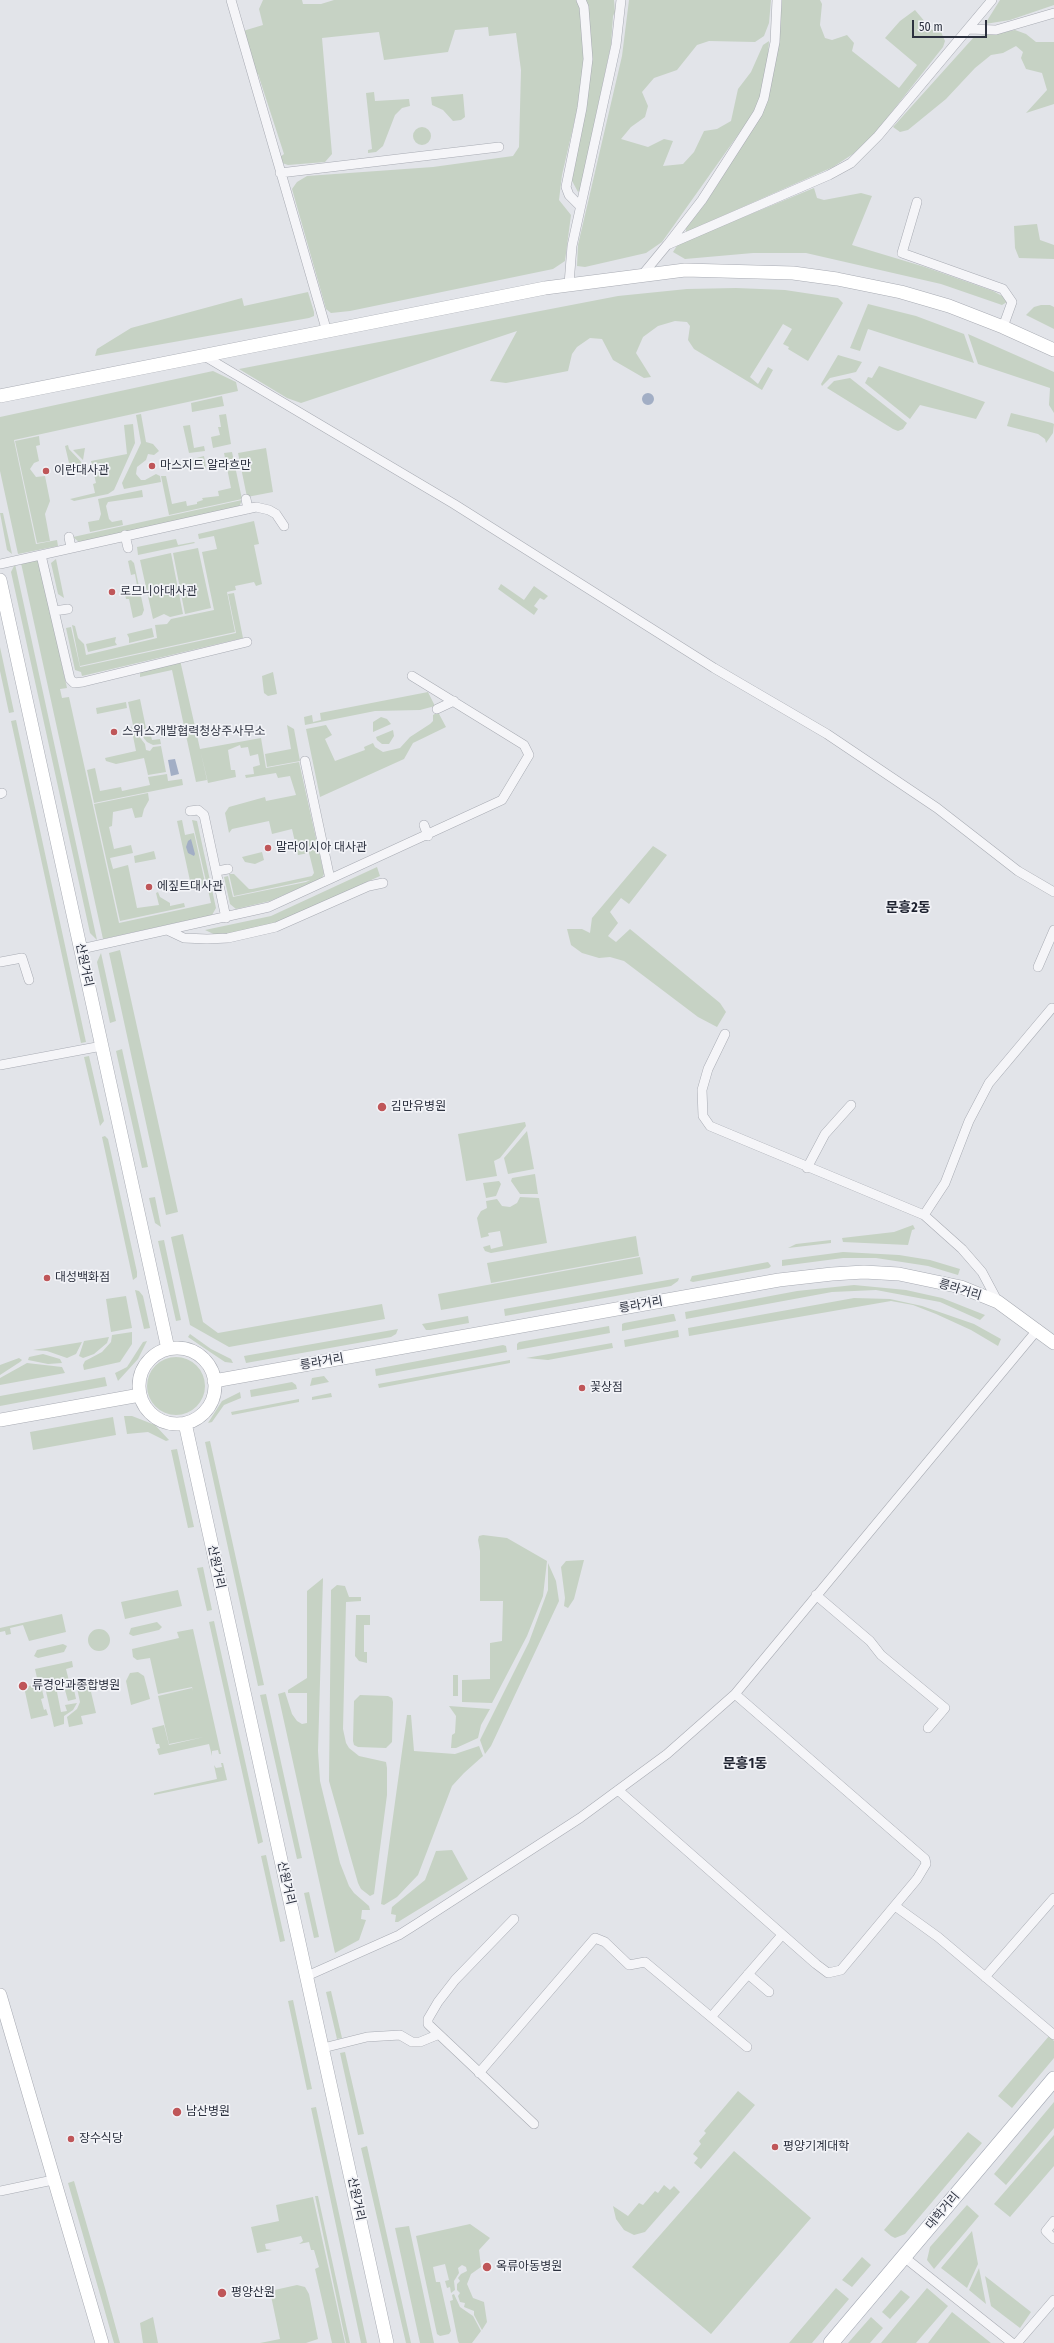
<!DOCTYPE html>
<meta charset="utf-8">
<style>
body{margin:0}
#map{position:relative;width:1054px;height:2343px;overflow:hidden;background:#e2e4e9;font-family:"Fira Sans Condensed",sans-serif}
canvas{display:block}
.scale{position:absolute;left:912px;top:20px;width:75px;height:18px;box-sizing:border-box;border:2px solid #2c313f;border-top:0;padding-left:5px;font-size:12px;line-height:14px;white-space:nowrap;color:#2c313f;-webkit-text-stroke:3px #f2f3f7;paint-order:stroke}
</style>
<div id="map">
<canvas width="1054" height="2343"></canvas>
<div class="scale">50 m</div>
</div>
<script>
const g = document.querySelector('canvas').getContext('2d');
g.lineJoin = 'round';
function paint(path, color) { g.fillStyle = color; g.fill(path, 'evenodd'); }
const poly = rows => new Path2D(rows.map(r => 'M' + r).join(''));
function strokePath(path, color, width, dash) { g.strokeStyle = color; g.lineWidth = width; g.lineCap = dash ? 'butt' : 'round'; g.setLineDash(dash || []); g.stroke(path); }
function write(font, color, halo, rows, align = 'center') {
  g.font = font + ' "Fira Sans Condensed","Noto Sans KR",sans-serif'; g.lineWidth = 3.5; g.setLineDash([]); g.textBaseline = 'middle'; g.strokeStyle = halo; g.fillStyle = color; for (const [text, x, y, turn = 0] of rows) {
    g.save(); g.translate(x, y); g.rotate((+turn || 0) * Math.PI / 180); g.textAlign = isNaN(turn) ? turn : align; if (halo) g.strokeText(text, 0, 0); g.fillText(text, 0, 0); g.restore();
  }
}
paint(poly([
 [263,0,302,0,303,4,321,4,334,0,577,0,580,6,584,58,577,110,562,175,559,200,571,215,565,261,553,269,350,311,331,313,326,309,292,189,297,182,307,176,433,167,513,156,519,147,521,70,516,33,489,36,488,27,455,30,448,52,384,60,379,32,322,38,332,154,325,162,288,165,282,163,280,157,284,154,258,74,255,74,243,31,263,25,259,9],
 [585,0,614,0,615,12,613,16,611,45,580,190,578,192,571,179,586,109],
 [629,0,771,0,769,23,764,36,755,42,709,41,697,45,677,70,654,78,642,92,648,106,645,117,631,127,621,139,648,147,664,139,673,141,663,166,683,164,694,152,704,131,717,129,731,121,738,89,751,72,763,45,769,41,768,58,759,103,750,118,662,242,646,253,585,267,577,266,578,245,622,56],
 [782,0,820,0,822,4,820,25,825,38,832,40,847,35,854,43,852,51,899,88,917,65,885,38,900,21,915,10,932,30,938,29,941,32,945,41,943,47,876,132,853,154,833,167,686,232,686,228,705,204,761,116,778,46],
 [1000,0,1054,0,1054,5,1010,20,985,24],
 [1015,30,1026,34,1036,42,1054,42,1054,104,1026,113,1047,90,1042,73,1026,69,1021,58,1023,52,1016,46,1003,53,991,55,975,68,946,99,908,130,900,132,893,127,974,37],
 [374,92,375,101,409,99,410,106,402,108,395,115,383,146,376,152,368,153,368,150,372,149,366,93],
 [463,94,465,117,461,120,453,121,443,110,432,105,431,97],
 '413 136a9 9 0 1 1 18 0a9 9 0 1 1-18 0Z',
 [814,188,817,198,824,200,861,193,872,196,852,245,925,267,993,291,1004,297,1007,302,1002,305,941,284,806,253,753,253,685,259,673,252,678,244],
 [1037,224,1040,240,1054,245,1054,259,1019,258,1015,248,1014,226],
 [736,288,785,290,838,298,843,303,808,361,788,349,789,347,783,344,792,329,783,324,750,377,758,384,768,367,773,370,762,390,694,349,688,340,690,326,687,322,675,321,658,326,643,337,636,353,651,377,644,378,613,360,602,339,590,338,577,347,572,354,568,371,506,383,490,381,517,331,301,403,287,398,239,369,618,296,687,289],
 [308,292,314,312,314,316,309,318,95,356,97,349,131,328,242,298,244,306],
 [868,304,916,316,964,334,974,363,868,329,860,351,850,348],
 [1041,305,1050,305,1054,307,1054,329,1026,315,1034,307],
 [968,334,1054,372,1054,413,1049,405,1050,388,978,364],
 [838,355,862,362,856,372,830,378,822,386,821,384],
 [879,366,985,402,976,419,920,405,910,419,865,383,868,377,872,378],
 [213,371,236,382,238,391,14,440,36,544,57,540,58,546,18,554,0,471,0,417],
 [850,378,907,423,903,429,898,431,893,429,827,388,834,381],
 [222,396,224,406,192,412,191,403],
 [1011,413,1052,423,1054,424,1053,433,1046,443,1045,439,1038,434,1007,426],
 [141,414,146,442,153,444,159,451,154,455,148,454,146,460,137,467,136,474,141,480,145,480,156,474,160,476,161,482,124,489,122,483,141,443,136,415],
 [226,414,231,444,213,448,211,437,220,435,218,427,221,427,219,415],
 [133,424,135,443,114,490,108,494,74,501,70,499,95,493,93,484,96,483,91,461,127,454,124,425],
 [190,425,194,448,204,446,205,451,189,453,183,426],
 [39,436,40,445,36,446,39,461,34,463,30,469,36,477,45,476,50,501,45,514,50,541,37,543,15,441],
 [68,445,69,449,86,467,62,472,61,465,69,463,65,446],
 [85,448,83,460,73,450],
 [266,448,273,492,247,497,238,453],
 [232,452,242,499,169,515,161,476,166,476,172,504,186,501,187,506,197,504,197,502,203,500,202,498,219,496,218,491,231,488,224,453],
 [204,456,206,468,189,471,189,465,193,459],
 [142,490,143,497,108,502,106,506,109,519,112,522,122,520,123,525,90,532,88,522,99,520,101,514,98,499],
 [242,500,239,507,79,542,73,537],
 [0,513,3,513,12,554,7,550],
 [254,521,259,544,254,545,262,584,256,586,254,582,235,586,236,590,227,592,235,632,80,666,72,625,75,626,78,638,84,644,86,655,157,638,155,625,167,624,171,619,214,610,202,552,217,549,214,536,199,539,198,534],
 [176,539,178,545,194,542,195,543,138,555,137,547],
 [198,548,211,608,185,614,173,553],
 [171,553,183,614,170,617,164,614,153,619,140,560],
 [39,559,67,688,60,689,62,698,69,697,119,923,211,903,192,820,197,821,216,908,212,915,103,939,21,563],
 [56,559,64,598,58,594,51,563],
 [131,560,134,563,144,610,142,615,133,618,129,599,126,599,125,594,138,591,135,574,131,575,128,561],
 [15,564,97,940,90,933,11,572],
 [501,584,524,600,534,586,548,596,544,600,540,598,534,606,538,609,534,615,498,589],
 [234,593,243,638,82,676,81,672,75,670,66,628,71,627,80,667,236,633,228,594],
 [152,628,154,637,129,643,129,638,127,634],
 [116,637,115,642,117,645,88,652,86,644],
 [0,647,14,712,9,713,0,671],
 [180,660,207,780,196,782,172,670,140,677,140,672],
 [273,672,277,694,268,696,264,693,262,676],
 [428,692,435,706,420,710,375,711,305,725,304,717,312,715,313,722,321,720,320,713],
 [140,699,146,728,149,728,152,740,160,739,161,744,153,745,147,742,133,725,128,702],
 [126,702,127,708,97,714,96,708],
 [438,712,446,727,413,743,404,759,320,797,306,729,326,725,332,735,325,739,335,761,365,750,364,747,373,743,375,747,383,752,400,748,410,737,430,724,433,721,433,715],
 [381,717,387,719,391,724,373,732,373,722],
 [16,720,86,1042,81,1043,11,721],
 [287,725,294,729,300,761,267,767,265,754,291,749],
 [131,726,145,744,146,750,150,751,153,747,161,746,166,772,148,775,144,758,116,764,106,761,105,758,136,751],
 [393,730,394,736,389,744,382,744,377,740,376,737],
 [261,738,266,768,299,762,324,874,322,878,270,901,236,909,230,904,224,877,228,876,233,897,306,882,310,880,234,896,229,874,234,874,249,889,252,889,312,876,314,873,309,853,298,855,292,829,272,834,269,821,232,829,229,833,225,813,229,807,265,797,266,801,296,795,290,776,278,778,276,773,246,778,245,775,254,774,253,767,260,765,258,754,250,756,248,747,241,748,240,745,228,750,231,770,235,770,236,777,208,783,200,749],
 [95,768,100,791,121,787,122,791,150,785,148,777,167,774,168,781,182,779,183,785,94,803,87,770],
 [148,793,149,800,144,809,142,817,135,818,132,808,113,812,112,826,109,827,114,849,131,845,133,853,110,858,113,869,128,865,137,908,159,905,156,893,158,892,160,897,170,903,170,906,184,903,185,907,120,921,94,804],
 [182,820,185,835,194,833,206,887,192,890,177,821],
 [653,846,667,855,629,904,621,898,610,912,618,923,608,936,616,942,630,929,720,1003,726,1012,717,1027,698,1017,624,961,610,957,599,958,582,953,571,945,567,929,582,929,590,933,592,918],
 [154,851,156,859,135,863,134,856],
 [262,852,264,860,255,864,245,862,242,857],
 [377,867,380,876,270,926,220,937,205,930,271,916],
 [120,950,178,1212,166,1215,109,953],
 [101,953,116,1021,110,1023,97,962],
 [122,1049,148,1167,142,1168,116,1051],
 [89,1056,104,1121,100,1126,84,1057],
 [525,1122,526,1126,500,1158,494,1161,497,1176,466,1181,458,1134],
 [527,1131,534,1169,508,1174,504,1158],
 [105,1136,108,1139,137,1272,137,1277,133,1280,102,1137],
 [535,1174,538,1194,520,1194,511,1181,512,1178],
 [499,1181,501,1184,496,1196,486,1198,483,1183],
 [155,1197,161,1227,155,1223,149,1198],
 [520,1197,539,1198,547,1243,491,1253,485,1251,483,1247,490,1245,491,1249,503,1246,500,1231,488,1233,489,1236,481,1238,477,1218,481,1211,487,1208,486,1201,497,1199,502,1206,510,1207,517,1203],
 [913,1225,915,1229,912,1230,908,1245,843,1242,842,1238,894,1232],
 [183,1234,203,1322,218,1333,382,1304,385,1319,229,1347,190,1325,171,1237],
 [636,1236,639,1256,491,1283,487,1263],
 [164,1240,181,1320,176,1321,158,1241],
 [831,1240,831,1243,788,1248,796,1244],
 [843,1252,899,1255,930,1260,960,1269,958,1275,928,1266,876,1258,843,1258,782,1266,782,1260],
 [640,1257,643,1274,441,1310,438,1294],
 [768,1262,771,1266,769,1268,693,1282,690,1281,692,1276],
 [679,1278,678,1281,671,1286,505,1316,504,1309],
 [854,1285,906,1290,942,1298,985,1315,980,1320,940,1302,876,1290,832,1292,686,1319,685,1312,797,1291],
 [135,1290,139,1291,143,1296,150,1328,144,1329],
 [126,1296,132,1328,111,1332,106,1299],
 [854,1298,890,1299,922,1306,974,1324,1001,1339,998,1346,971,1330,936,1314,913,1305,891,1301,689,1336,688,1328],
 [672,1314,674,1314,676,1321,622,1331,622,1324,624,1323],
 [468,1316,469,1323,430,1330,426,1330,422,1324],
 [609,1326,610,1333,517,1350,517,1344,519,1342],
 [398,1329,396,1334,391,1337,246,1363,244,1356],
 [678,1330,679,1337,625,1347,624,1340],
 [132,1332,132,1344,120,1362,84,1370,83,1365,85,1361,102,1352,111,1342,112,1335],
 [190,1334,211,1349,231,1359,233,1363,225,1362,210,1352,188,1337],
 [109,1337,107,1343,94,1354,83,1358,79,1356,84,1341],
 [147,1341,138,1359,118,1381,115,1373,127,1367,143,1342],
 [82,1342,76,1354,67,1358,47,1351,33,1350],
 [612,1343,613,1348,548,1360,526,1358],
 [503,1345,506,1346,507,1352,376,1376,375,1369],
 [43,1354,60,1359,62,1363,48,1364,28,1360,29,1357],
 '147 1386a29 29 0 1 1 58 0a29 29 0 1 1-58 0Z',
 [19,1358,22,1360,20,1362,0,1375,0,1365],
 [510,1360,510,1363,379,1388,378,1384],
 [27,1363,62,1367,65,1373,0,1385,0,1378],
 [324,1376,329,1382,310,1386,312,1378],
 [105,1377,107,1386,0,1406,0,1396],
 [292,1382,296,1385,297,1389,251,1397,250,1390],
 [240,1392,241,1398,224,1405,212,1422,208,1423,222,1401],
 [331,1393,332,1397,312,1400,312,1397],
 [299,1399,299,1402,232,1415,231,1412],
 [124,1416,132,1416,155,1425,169,1440,166,1441,148,1432,127,1434],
 [113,1417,116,1435,33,1450,30,1432],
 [210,1441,264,1685,258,1686,205,1442],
 [177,1449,194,1527,188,1528,171,1450],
 [483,1535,507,1538,547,1561,543,1596,527,1636,492,1703,462,1702,462,1680,490,1679,490,1643,502,1641,503,1601,480,1601,480,1551,478,1540,479,1536],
 [584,1560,574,1599,568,1608,564,1606,565,1598,561,1567,566,1561],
 [548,1563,556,1581,559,1601,491,1746,485,1754,480,1740,529,1642,548,1590],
 [203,1567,212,1610,207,1611,197,1568],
 [323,1578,318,1751,320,1781,340,1863,349,1886,354,1893,369,1906,370,1910,362,1910,361,1919,366,1920,359,1940,335,1953,278,1694,285,1692,292,1714,297,1721,302,1724,307,1723,307,1693,288,1693,288,1690,307,1678,307,1591],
 [337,1585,345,1586,349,1597,361,1597,361,1601,346,1602,343,1729,346,1743,349,1748,359,1756,386,1762,387,1768,387,1795,374,1894,370,1896,361,1889,358,1883,329,1781,331,1596,331,1590],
 [178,1590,182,1606,125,1619,121,1602],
 [62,1614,66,1632,29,1641,23,1625,10,1628,11,1634,6,1635,5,1631,0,1632,0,1628],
 [356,1615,370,1615,370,1625,364,1625,364,1652,367,1652,367,1663,359,1661,355,1656],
 [214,1621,263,1842,258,1844,209,1622],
 [157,1622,162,1627,159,1630,133,1636,129,1634,131,1628],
 '88 1640a11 11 0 1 1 22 0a11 11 0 1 1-22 0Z',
 [193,1629,221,1754,219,1754,218,1750,212,1751,212,1756,209,1744,159,1755,157,1749,160,1748,159,1744,156,1744,152,1728,164,1725,169,1745,204,1737,169,1744,158,1696,192,1688,193,1691,192,1687,158,1694,150,1658,137,1660,133,1657,132,1649,179,1638,177,1632],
 [63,1644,67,1646,64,1652,38,1658,34,1656,37,1650],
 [72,1661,73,1667,66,1669,69,1681,76,1679,77,1684,73,1685,76,1699,68,1701,65,1690,57,1692,61,1712,67,1711,65,1705,77,1703,73,1710,64,1716,64,1724,54,1727,43,1678,37,1678,35,1669],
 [138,1672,144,1676,150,1699,131,1705,126,1681,130,1673],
 [453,1675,458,1675,458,1696,453,1696],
 [38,1681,40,1681,44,1698,41,1699,44,1710,46,1709,48,1715,31,1719,24,1687,38,1684],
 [86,1682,98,1688,91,1692,96,1713,81,1716,83,1724,69,1727,67,1717,77,1709,80,1702,77,1688,81,1687,80,1683],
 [266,1694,302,1858,297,1859,260,1695],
 [360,1695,388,1696,392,1698,393,1702,392,1742,386,1748,358,1747,354,1745,353,1741,354,1701],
 [449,1706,490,1709,481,1725,478,1738,456,1748,451,1748,452,1735,455,1733,456,1716],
 [407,1715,411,1715,414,1751,455,1754,479,1746,483,1756,464,1773,452,1786,418,1875,397,1897,384,1905,381,1904],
 [221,1763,223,1763,227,1780,154,1795,154,1793,217,1779,214,1765,216,1768,222,1767],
 [452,1850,468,1879,398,1922,395,1922,396,1915,391,1914,392,1907,425,1880,436,1851],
 [266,1855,285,1941,280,1942,261,1856],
 [309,1892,319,1937,314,1938,304,1893],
 [331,1991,342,2038,337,2039,326,1992],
 [293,2000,312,2089,307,2090,288,2001],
 [1049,2036,1054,2041,1054,2058,1012,2108,998,2096],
 [345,2052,364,2134,358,2135,340,2053],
 [738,2091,755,2105,701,2169,694,2163,698,2158,693,2154,701,2144,699,2141,706,2133,704,2131],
 [1054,2102,1054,2128,1006,2185,994,2174],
 [316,2107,367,2343,361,2343,311,2108],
 [968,2132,982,2143,905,2234,895,2238,891,2236,884,2230],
 [1054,2135,1054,2166,1010,2217,994,2204],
 [367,2146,411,2343,406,2343,361,2148],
 [734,2151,811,2218,711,2334,632,2267],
 [74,2181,105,2288,120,2343,114,2343,68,2183],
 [664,2185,670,2190,674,2186,680,2192,645,2232,634,2235,624,2230,616,2219,613,2206,628,2216,639,2203,643,2205,655,2191,658,2193],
 [315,2196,318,2196,350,2343,346,2343],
 [313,2197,345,2343,332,2343,315,2269,319,2267,314,2250,311,2250,309,2242,299,2244,303,2241,301,2236,265,2244,266,2249,272,2250,257,2253,251,2227,279,2221,276,2205],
 [967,2205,979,2216,934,2269,927,2260,930,2247],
 [470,2224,490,2238,479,2250,481,2267,471,2274,467,2284,473,2298,484,2302,487,2322,482,2330,474,2315,474,2311,464,2307,465,2303,460,2302,458,2296,460,2293,457,2290,457,2284,460,2281,458,2278,461,2274,467,2271,466,2267,462,2265,458,2268,459,2273,454,2281,455,2290,451,2293,450,2287,447,2288,445,2281,449,2280,445,2264,433,2267,436,2282,440,2282,451,2331,449,2334,440,2336,437,2334,416,2236],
 [409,2226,434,2343,420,2343,395,2228],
 [972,2231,978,2264,967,2288,941,2268],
 [862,2257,871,2265,852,2287,842,2280],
 [979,2268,986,2304,969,2290],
 [985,2276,1031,2312,1020,2328,991,2306],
 [297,2285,305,2287,309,2294,318,2339,306,2343,260,2343,280,2339,270,2291],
 [836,2288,849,2299,812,2343,789,2343],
 [927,2288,948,2306,916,2343,881,2343],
 [901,2290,910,2297,890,2319,882,2312],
 [454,2294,460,2307,473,2316,481,2331,472,2343,459,2343,458,2341,450,2301,453,2300,452,2295],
 [952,2312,991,2343,928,2343],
 [153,2317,158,2343,143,2343,140,2323],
 [871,2317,883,2328,870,2343,848,2343]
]), '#c6d2c4');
paint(poly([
 '642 399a6 6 0 1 1 12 0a6 6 0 1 1-12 0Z',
 [175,759,179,774,171,776,168,760],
 [191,839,195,854,194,856,188,853,186,847,188,841]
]), '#a2aec5');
const street = poly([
 [231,0,327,332],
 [969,29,996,30,1054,13],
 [280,173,499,147],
 [917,202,902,253,1003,289,1012,302,1003,327],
 [580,206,569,195,566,187,582,108,588,59,584,7,581,0],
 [668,244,702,200,758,113,764,98,775,42,777,0],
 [643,274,667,245,829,175,851,163,878,136,992,0],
 [569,284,572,246,616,45,621,0],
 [206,357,454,504,714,668,827,734,937,808,1018,871,1054,892],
 [246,499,248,509],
 [125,535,128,548],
 [69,537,71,548],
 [41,555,70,679,74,683,83,682,247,642],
 [0,564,256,507,269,510,276,514,284,526],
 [54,611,68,609],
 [437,709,454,701],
 [305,761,330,879],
 [0,794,2,793],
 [190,811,198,810,204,815,226,918],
 [424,825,428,836],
 [217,871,228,869],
 [167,930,184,938,207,939,228,938,276,927,369,886,383,883],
 [81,949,269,907,502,800,529,755,524,745,412,676],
 [0,962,22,958,29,980],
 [1038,967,1054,930],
 [725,1034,708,1069,702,1090,703,1116,710,1126,924,1215,962,1249,982,1272,998,1302],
 [0,1065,102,1046],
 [807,1168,825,1134,851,1105],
 [924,1215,945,1183,969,1121,989,1083,1052,1008],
 [816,1595,870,1641,881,1655,945,1708,928,1728],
 [618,1790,816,1964,828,1973,841,1970,917,1879,926,1864,925,1859,735,1694],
 [895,1906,938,1937,1054,2035],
 [514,1919,455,1980,438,2002,428,2019,428,2024,534,2124],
 [748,1974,769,1992],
 [307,1976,399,1935,418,1923,580,1818,667,1754,735,1694,1038,1329],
 [985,1977,1054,1898],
 [712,2016,782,1935],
 [323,2048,367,2037,400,2035,412,2042,420,2042,437,2035],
 [479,2073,595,1938,605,1942,629,1965,645,1962,747,2047],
 [0,2191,53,2180],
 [1054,2221,1046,2231,1054,2239],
 [904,2257,1012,2343],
 [1017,2343,1054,2300]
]);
const secondary = poly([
 [0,396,545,288,685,270,793,273,837,279,901,292,949,306,1003,327,1054,350],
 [0,580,168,1349],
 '139 1386a38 38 0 1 1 76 0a38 38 0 1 1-76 0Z',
 [214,1381,779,1280,832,1274,864,1272,899,1274,961,1287,998,1302,1054,1343],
 [0,1420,140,1395],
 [185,1423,387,2343],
 [0,1995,102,2343]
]);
const primary = poly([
 [831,2343,1054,2079]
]);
strokePath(street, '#a8abb3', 10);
strokePath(secondary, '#a8abb3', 14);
strokePath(primary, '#a3a8b3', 16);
strokePath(street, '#f5f5f8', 9);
strokePath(secondary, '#fff', 13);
strokePath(primary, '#fff', 15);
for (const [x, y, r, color] of [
 [152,466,4,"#bf5659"],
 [46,471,4,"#bf5659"],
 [112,592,4,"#bf5659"],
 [114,732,4,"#bf5659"],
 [268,848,4,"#bf5659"],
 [149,887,4,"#bf5659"],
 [382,1107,5,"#bf5659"],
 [47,1278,4,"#bf5659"],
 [582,1388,4,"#bf5659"],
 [23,1686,5,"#bf5659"],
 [177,2112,5,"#bf5659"],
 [71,2139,4,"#bf5659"],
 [775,2147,4,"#bf5659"],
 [487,2267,5,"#bf5659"],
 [222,2293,5,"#bf5659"]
]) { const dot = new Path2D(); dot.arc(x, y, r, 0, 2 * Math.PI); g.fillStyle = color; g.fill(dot); strokePath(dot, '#f2f3f7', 1.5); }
write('12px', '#2c313f', '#f2f3f7', [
 ["마스지드 알라흐만",160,466],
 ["이란대사관",54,471],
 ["로므니아대사관",120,592],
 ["스위스개발협력청상주사무소",122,732],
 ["말라이시아 대사관",276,848],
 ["에짚트대사관",157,887],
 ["김만유병원",391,1107],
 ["대성백화점",55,1278],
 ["꽃상점",590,1388],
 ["류경안과종합병원",32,1686],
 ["남산병원",186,2112],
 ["장수식당",79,2139],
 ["평양기계대학",783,2147],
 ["옥류아동병원",496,2267],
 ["평양산원",231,2293]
], 'left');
write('12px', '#2c313f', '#f2f3f7', [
 ["산원거리",84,965,78],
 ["릉라거리",960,1290,17],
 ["릉라거리",641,1305,-10],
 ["릉라거리",322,1362,-10],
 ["산원거리",216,1567,78],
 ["산원거리",286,1883,77],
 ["산원거리",356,2199,78],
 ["대학거리",943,2211,-50]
]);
write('bold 14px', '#1e2230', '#f2f3f7', [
 ["문흥2동",908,908],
 ["문흥1동",745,1764]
]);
</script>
